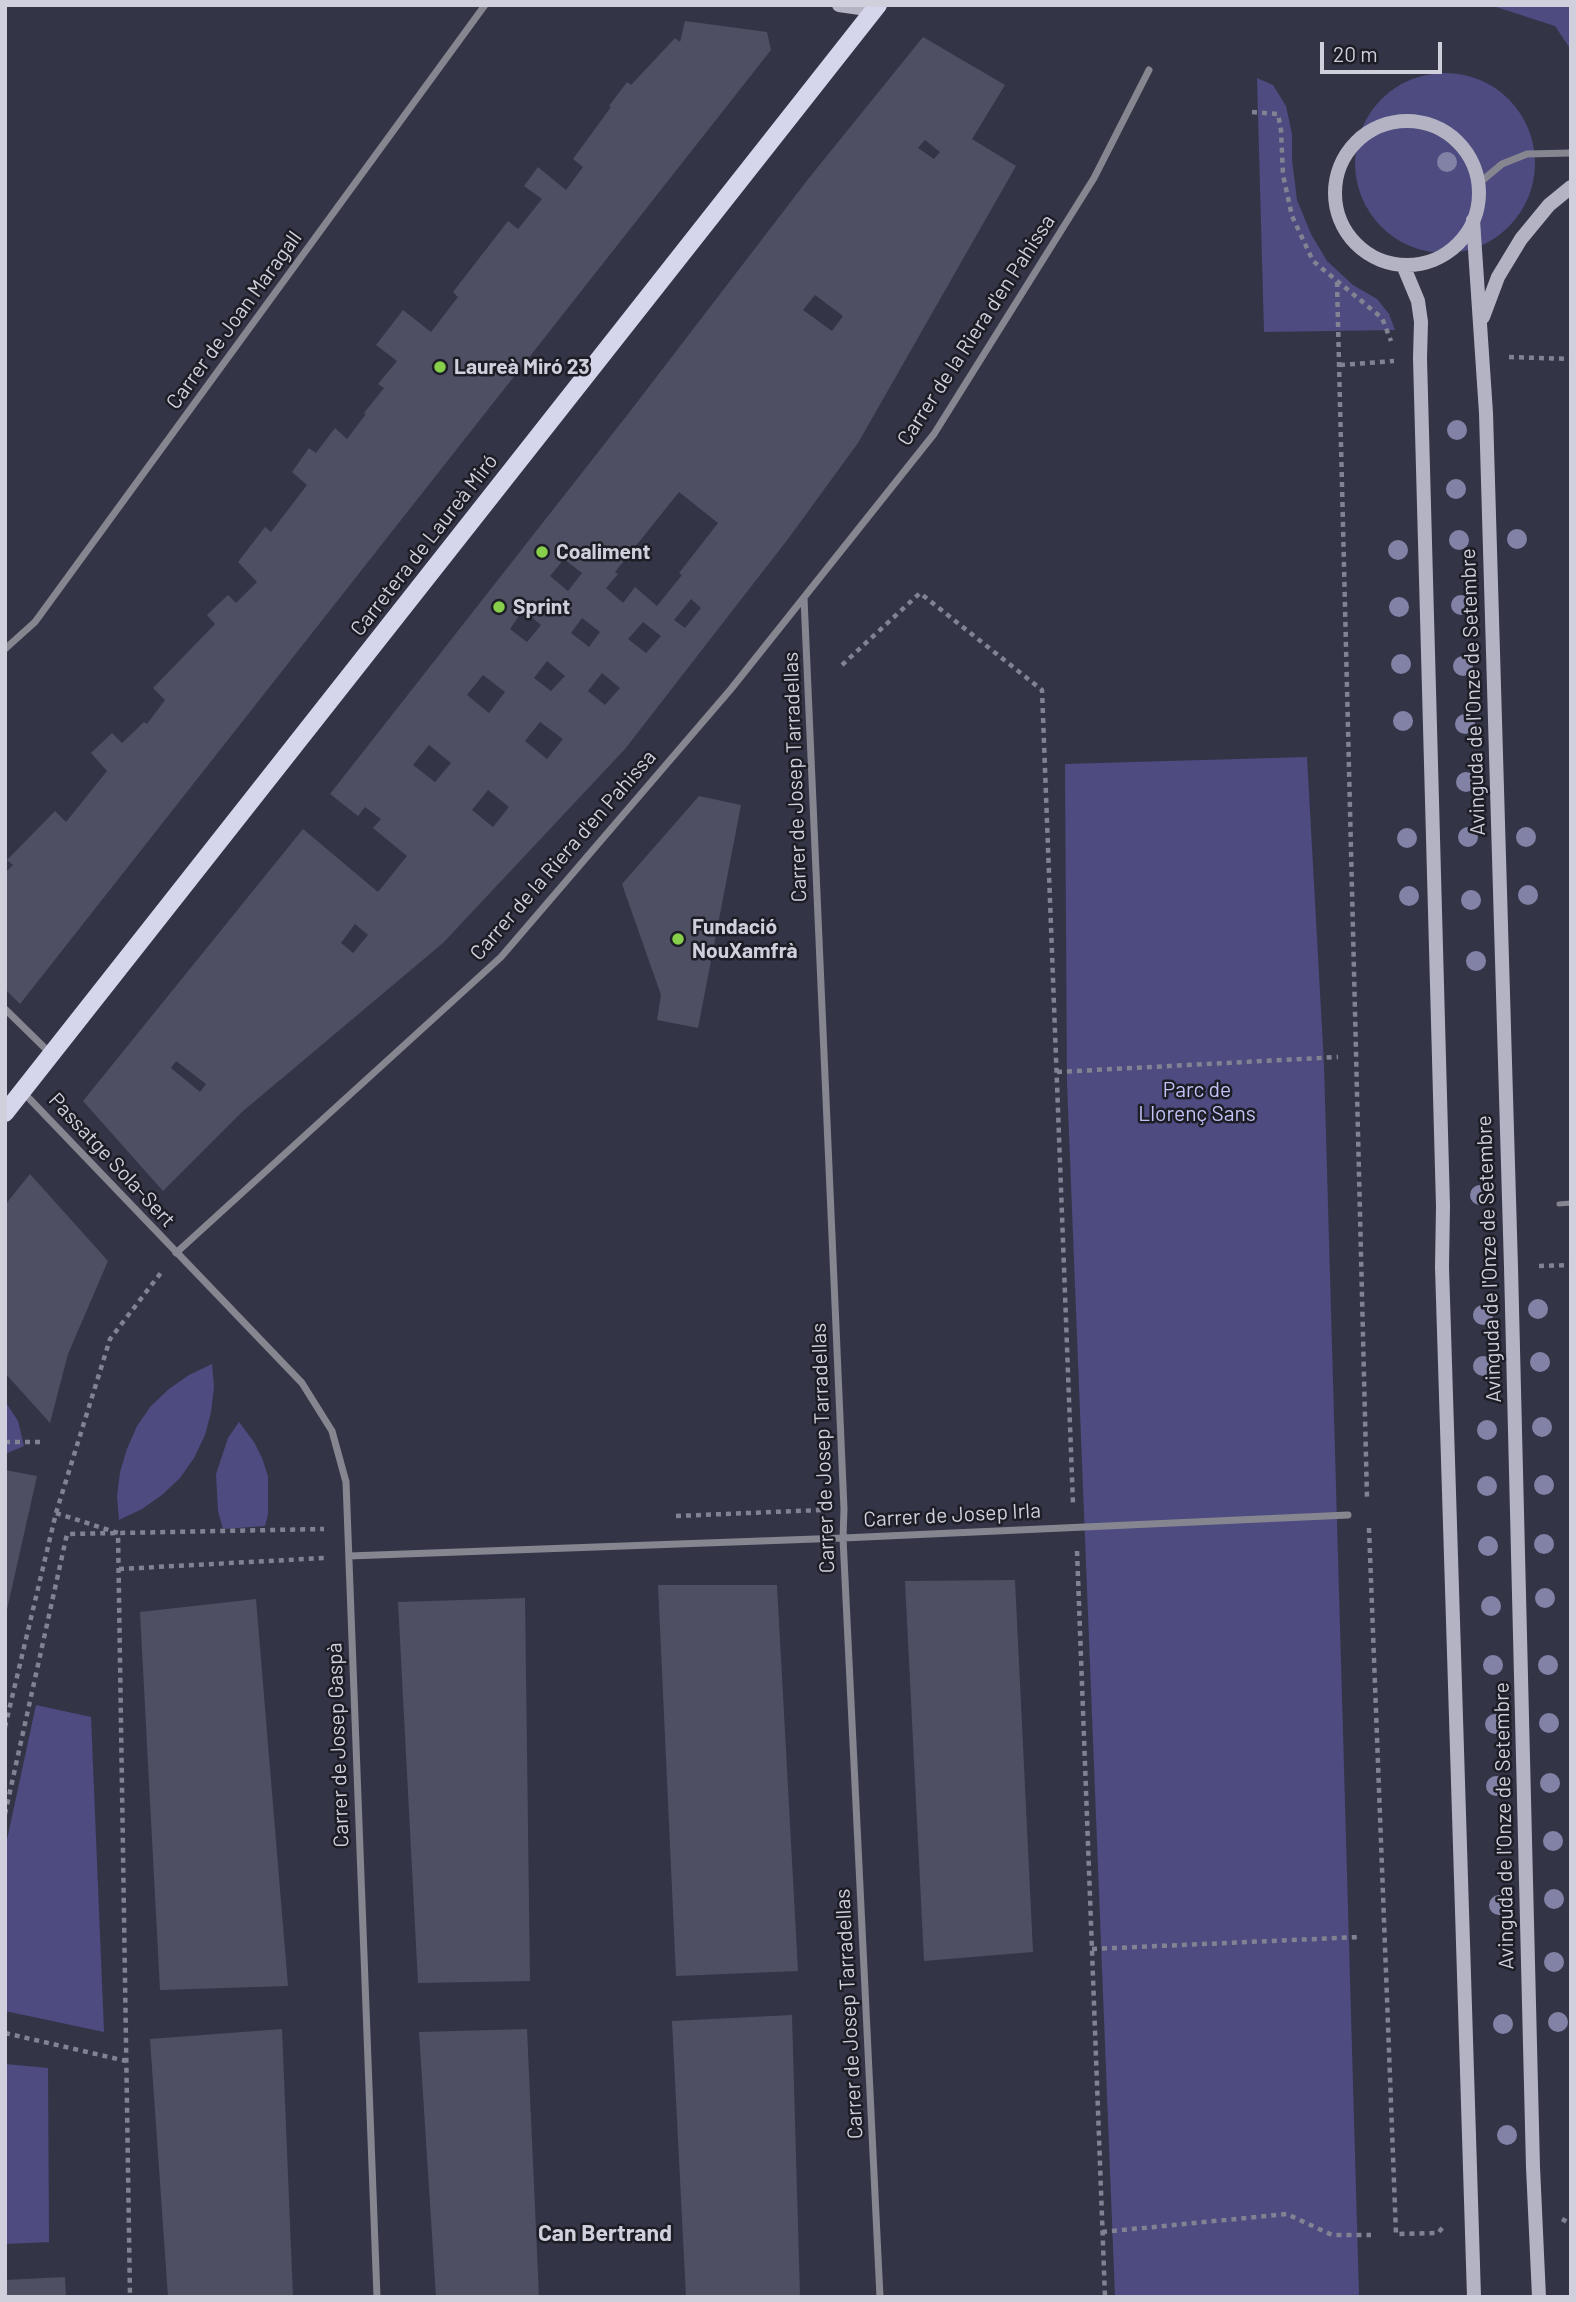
<!DOCTYPE html>
<meta charset="utf-8">
<style>
body{margin:0}
#map{position:relative;width:1576px;height:2302px;overflow:hidden;background:#343447;font-family:Barlow,sans-serif}
canvas{display:block}
.frame{position:absolute;inset:0;border:7px solid #cfd0dc;pointer-events:none}
.scale{position:absolute;left:1320px;top:42px;width:122px;height:32px;box-sizing:border-box;border:4px solid #cfd0dc;border-top:0;padding-left:9px;font-size:21px;line-height:24px;white-space:nowrap;color:#cfd0dc;-webkit-text-stroke:5px #1c1d25;paint-order:stroke}
</style>
<div id="map">
<canvas width="1576" height="2302"></canvas>
<div class="frame"></div>
<div class="scale">20 m</div>
</div>
<script>
const g = document.querySelector('canvas').getContext('2d');
g.lineJoin = 'round';
function paint(path, color) { g.fillStyle = color; g.fill(path, 'evenodd'); }
const poly = rows => new Path2D(rows.map(r => 'M' + r).join(''));
function strokePath(path, color, width, dash) { g.strokeStyle = color; g.lineWidth = width; g.lineCap = dash ? 'butt' : 'round'; g.setLineDash(dash || []); g.stroke(path); }
function write(font, color, halo, rows, align = 'center') {
  g.font = font + ' Barlow,sans-serif'; g.lineWidth = 5; g.setLineDash([]); g.textBaseline = 'middle'; g.strokeStyle = halo; g.fillStyle = color; for (const [text, x, y, turn = 0] of rows) {
    g.save(); g.translate(x, y); g.rotate((+turn || 0) * Math.PI / 180); g.textAlign = isNaN(turn) ? turn : align; if (halo) g.strokeText(text, 0, 0); g.fillText(text, 0, 0); g.restore();
  }
}
paint(poly([
 [1490,5,1571,5,1571,50,1555,26],
 '1355 163a90 90 0 1 1 180 0a90 90 0 1 1-180 0Z',
 [1257,78,1273,85,1286,106,1292,134,1292,160,1297,200,1311,234,1327,261,1353,285,1377,299,1389,314,1395,330,1264,332],
 [1307,757,1324,1065,1359,2295,1357,2297,1115,2297,1067,1083,1065,764],
 [212,1364,214,1387,211,1412,205,1435,194,1458,180,1478,162,1495,142,1509,119,1520,117,1497,120,1472,127,1449,137,1426,151,1406,169,1389,189,1375],
 [5,1401,18,1421,24,1446,5,1454],
 [239,1422,254,1442,262,1458,268,1476,268,1514,265,1526,223,1529,218,1511,216,1474,228,1438],
 [36,1705,91,1717,104,2032,5,2011,5,1849],
 [5,2064,48,2068,49,2242,5,2244]
]), '#4d4b80');
paint(poly([
 [685,21,767,32,771,50,20,1004,5,989,5,873,13,865,7,860,55,811,66,822,107,771,91,753,112,733,122,743,144,722,147,724,165,700,153,688,215,624,207,615,228,595,236,603,257,582,238,562,265,527,271,532,307,485,292,472,309,448,316,453,335,428,347,439,366,414,364,413,384,388,378,384,397,361,376,345,403,310,431,332,458,297,453,292,508,221,518,229,542,199,524,186,538,167,566,190,583,167,573,159,611,107,609,106,627,82,631,85,675,38,680,42],
 [923,37,1005,85,972,139,1016,166,858,443,788,539,625,749,443,943,242,1112,163,1191,83,1101,303,829,378,892,407,856,373,828,381,819,365,807,358,816,330,794,628,414,809,178],
 [925,140,940,152,934,159,918,148],
 [815,295,843,316,832,331,803,310],
 [679,492,718,523,679,573,682,575,657,606,635,587,623,603,606,588,618,574,615,572],
 [564,559,582,573,568,591,550,576],
 [691,599,701,608,685,628,674,620],
 [523,610,541,625,527,642,510,629],
 [582,618,600,632,589,647,571,633],
 [643,622,661,636,646,653,628,639],
 [547,661,565,676,551,691,534,678],
 [602,673,620,688,605,705,588,691],
 [483,675,505,692,489,713,467,695],
 [540,722,563,739,547,759,525,741],
 [429,745,451,763,435,782,413,765],
 [488,790,509,807,493,827,472,810],
 [355,924,368,935,353,953,341,943],
 [176,1061,206,1084,200,1092,171,1068],
 [699,796,741,805,698,1028,657,1020,661,995,622,884],
 [30,1174,108,1261,68,1354,50,1423,5,1373,5,1205],
 [5,1470,37,1476,6,1614,5,1614],
 [1015,1580,1033,1952,924,1961,905,1581],
 [658,1585,777,1585,798,1971,676,1976],
 [525,1598,530,1981,418,1983,398,1602],
 [256,1599,288,1986,160,1990,140,1612],
 [792,2015,800,2297,686,2297,672,2021],
 [282,2029,293,2297,168,2297,150,2039],
 [527,2029,539,2297,436,2297,419,2032],
 [65,2277,66,2297,5,2297,5,2280]
]), '#4e4f63');
strokePath(poly([
 [1252,112,1278,114,1281,130,1283,175,1292,216,1313,261,1382,318,1391,341],
 [1337,282,1367,1498],
 [1509,357,1571,359],
 [1340,365,1394,361],
 [842,665,920,593,1042,690,1073,1504],
 [1057,1072,1338,1057],
 [1539,1266,1571,1265],
 [5,1442,40,1442],
 [56,1513,118,1533,130,2297],
 [676,1516,821,1510],
 [1369,1528,1396,2234,1438,2233,1444,2226],
 [1077,1551,1105,2297],
 [119,1569,324,1558],
 [5,1727,56,1513,110,1339,163,1270],
 [5,1814,67,1534,324,1529],
 [1092,1949,1360,1937],
 [5,2033,126,2061],
 [1562,2219,1571,2224],
 [1102,2232,1287,2214,1332,2235,1371,2235]
]), '#828392', 4.5, [5, 5]);
strokePath(poly([
 [1559,1204,1571,1203]
]), '#868690', 5);
strokePath(poly([
 [1478,184,1502,164,1527,154,1571,153],
 [804,598,844,1509,843,1538,880,2297],
 [5,649,35,622,485,5],
 [5,1009,51,1054],
 [22,1091,302,1383,332,1431,346,1482,377,2297],
 [176,1253,501,957,731,689,934,434,1094,178,1149,70],
 [349,1556,843,1538,1348,1515]
]), '#868690', 7);
strokePath(poly([
 [839,5,874,10],
 '1335 193a72 72 0 1 1 144 0a72 72 0 1 1-144 0Z',
 [1473,220,1486,413,1511,1267,1533,2167,1539,2297],
 [1403,265,1418,301,1421,322,1420,358,1443,1206,1442,1267,1474,2297],
 [1483,317,1498,277,1521,239,1549,205,1571,187]
]), '#b3b3c3', 14);
strokePath(poly([
 [5,1113,878,5]
]), '#d5d6eb', 18);
g.fillStyle = '#8282a7';
for (const [x, y] of [
 [1447,162],
 [1457,430],
 [1456,489],
 [1517,539],
 [1459,540],
 [1398,550],
 [1461,605],
 [1399,607],
 [1401,664],
 [1463,666],
 [1403,721],
 [1465,724],
 [1466,782],
 [1468,837],
 [1526,837],
 [1407,838],
 [1528,895],
 [1409,896],
 [1471,900],
 [1476,961],
 [1480,1195],
 [1538,1309],
 [1483,1315],
 [1540,1362],
 [1483,1366],
 [1542,1427],
 [1487,1430],
 [1544,1485],
 [1487,1486],
 [1544,1544],
 [1488,1546],
 [1545,1598],
 [1491,1606],
 [1493,1665],
 [1548,1665],
 [1549,1723],
 [1495,1724],
 [1550,1783],
 [1496,1786],
 [1553,1841],
 [1554,1899],
 [1499,1905],
 [1554,1962],
 [1558,2022],
 [1503,2024],
 [1507,2135]
]) { g.beginPath(); g.arc(x, y, 10, 0, 2 * Math.PI); g.fill(); }
for (const [x, y, r, color] of [
 [440,367,7,"#87cf4b"],
 [542,552,7,"#87cf4b"],
 [499,607,7,"#87cf4b"],
 [678,939,7,"#87cf4b"]
]) { const dot = new Path2D(); dot.arc(x, y, r, 0, 2 * Math.PI); g.fillStyle = color; g.fill(dot); strokePath(dot, '#1c1d25', 2.5); }
write('21px', '#cfd0dc', '#1c1d25', [
 ["Carrer de Joan Maragall",234,320,-54],
 ["Carrer de la Riera d'en Pahissa",976,330,-57],
 ["Carretera de Laureà Miró",424,545,-52],
 ["Avinguda de l'Onze de Setembre",1473,692,-92],
 ["Carrer de Josep Tarradellas",795,777,-92],
 ["Carrer de la Riera d'en Pahissa",563,855,-49],
 ["Passatge Sola-Sert",112,1160,47],
 ["Avinguda de l'Onze de Setembre",1489,1259,-92],
 ["Carrer de Josep Tarradellas",823,1448,-92],
 ["Carrer de Josep Irla",952,1515,-3],
 ["Carrer de Josep Gaspà",338,1745,-92],
 ["Avinguda de l'Onze de Setembre",1504,1826,-91],
 ["Carrer de Josep Tarradellas",849,2014,-93]
]);
write('bold 21px', '#cfd0dc', '#1c1d25', [
 ["Laureà Miró 23",454,367],
 ["Coaliment",556,552],
 ["Sprint",513,607],
 ["Fundació",692,927],
 ["NouXamfrà",692,951]
], 'left');
write('21px', '#c1c2f6', '#1c1d25', [
 ["Parc de",1197,1090],
 ["Llorenç Sans",1197,1114]
]);
write('bold 23px', '#cfd0dc', '#1c1d25', [
 ["Can Bertrand",605,2233]
]);
</script>
